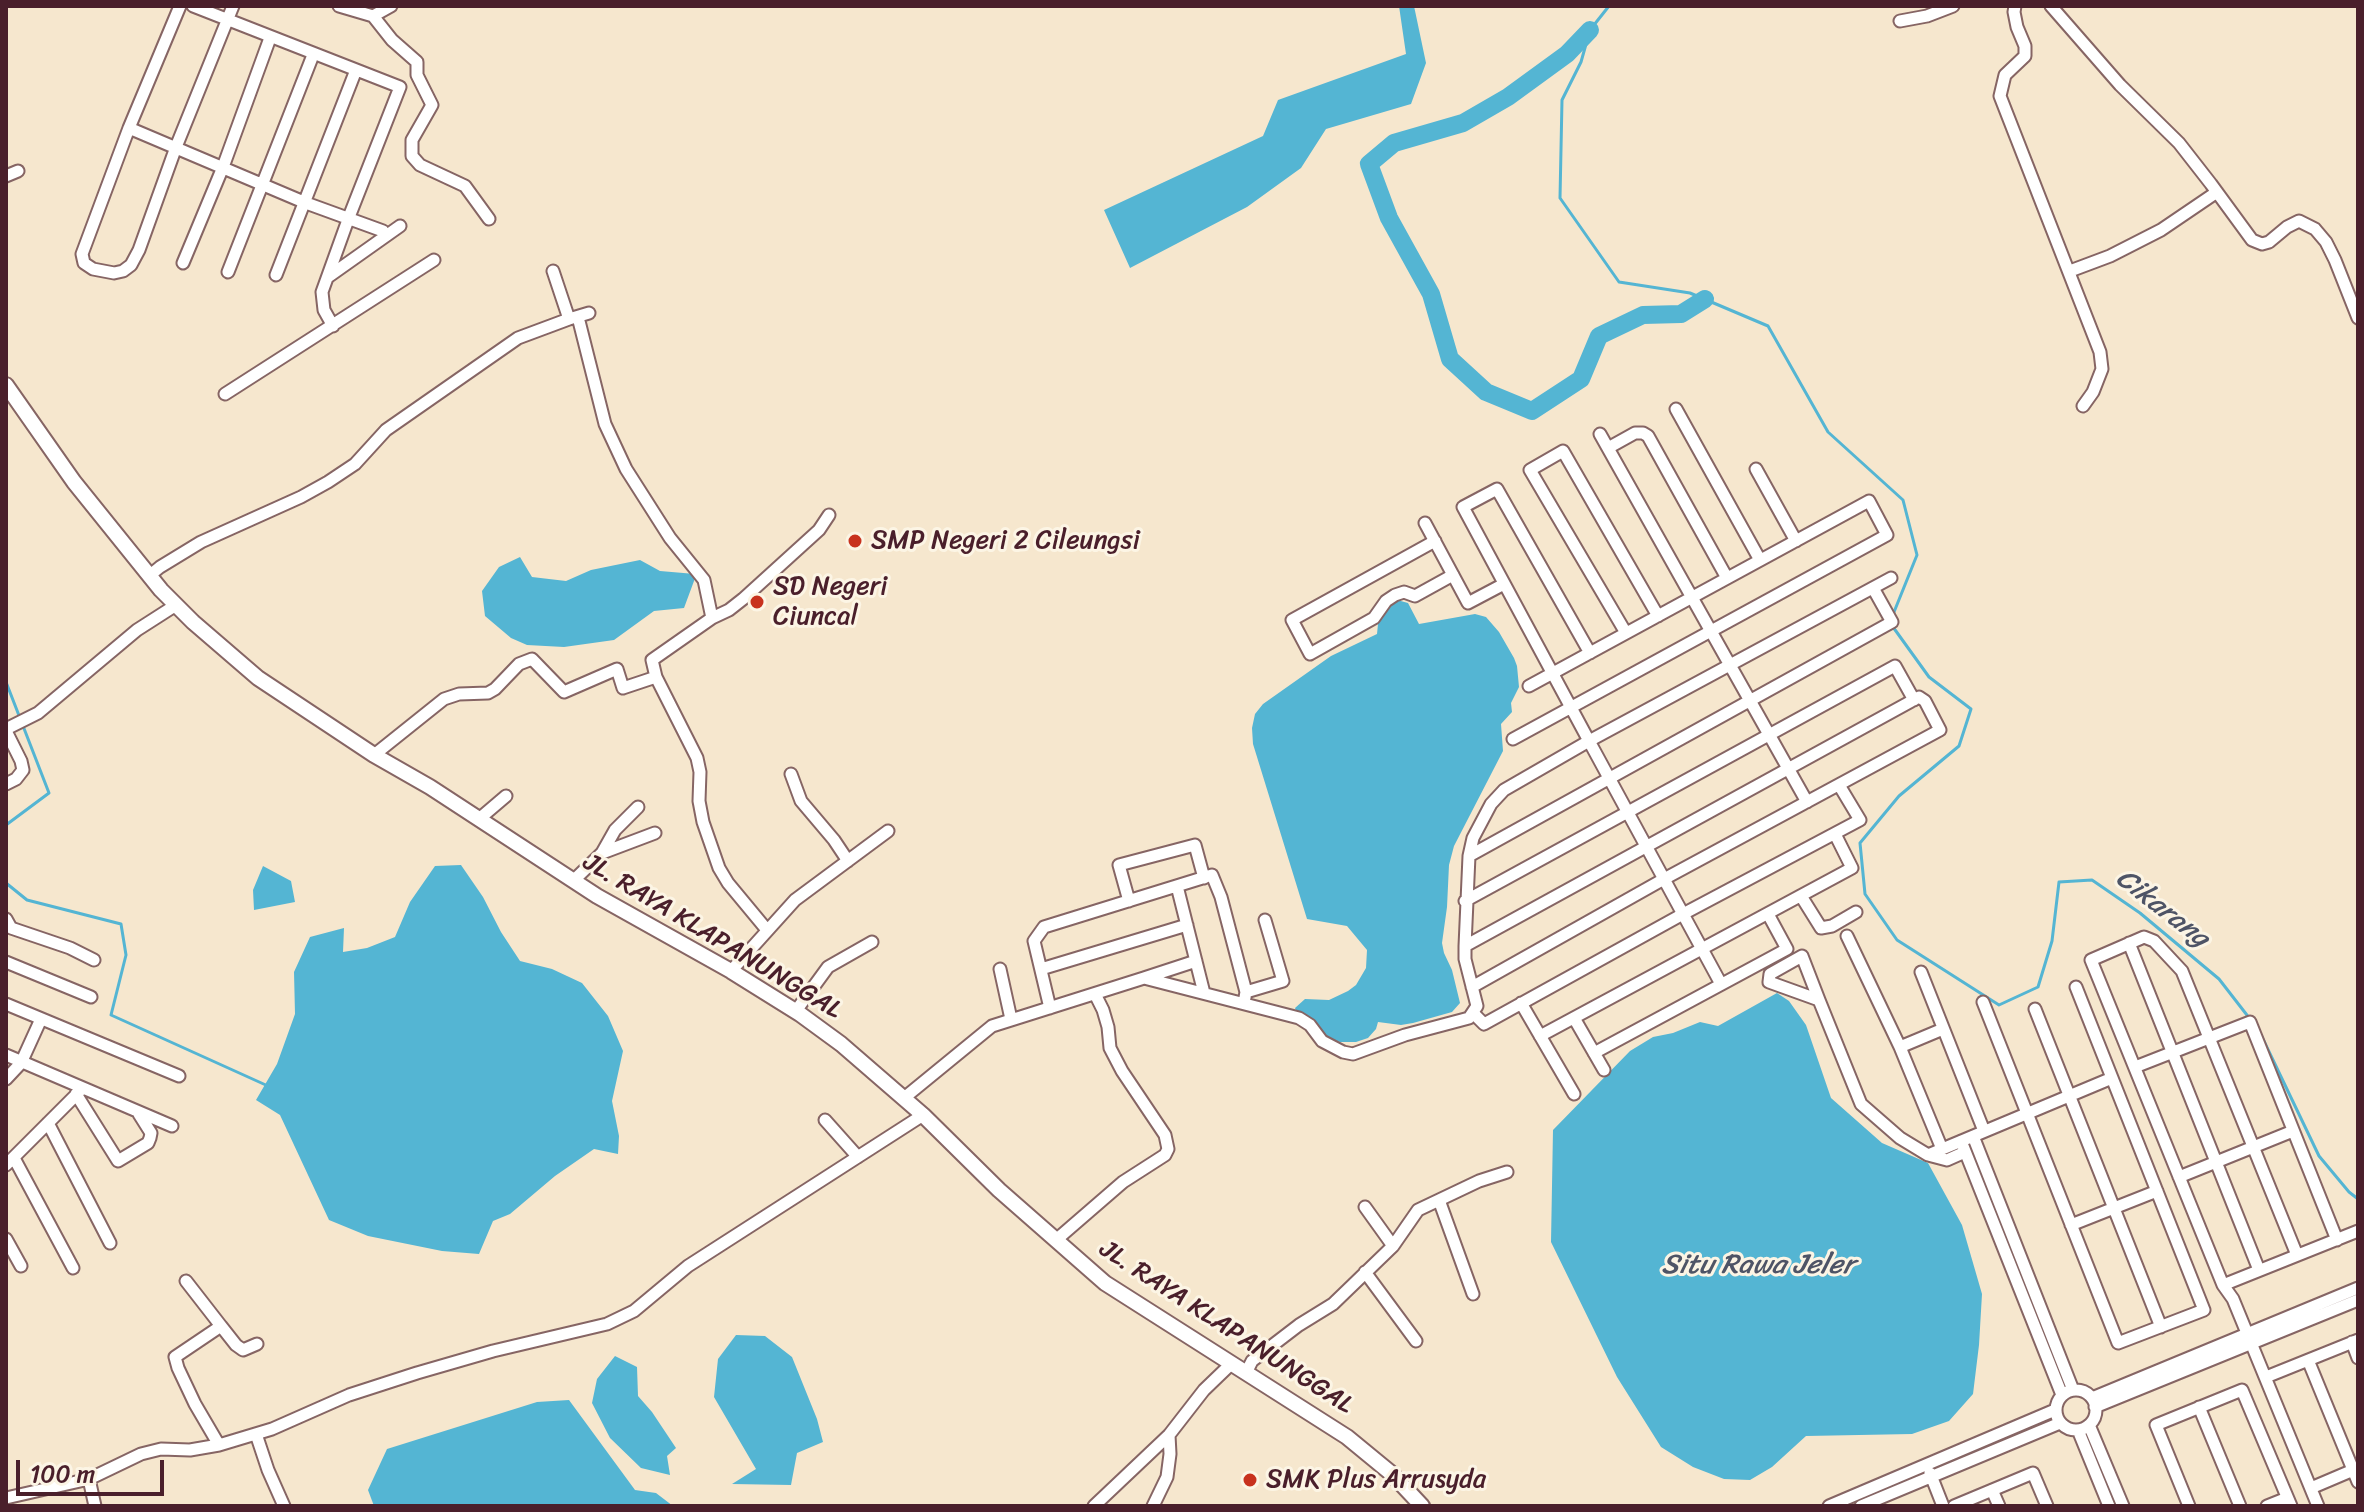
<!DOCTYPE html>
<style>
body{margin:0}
#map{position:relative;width:2364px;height:1512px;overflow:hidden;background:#f6e7ce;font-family:Sriracha,sans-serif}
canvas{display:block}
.frame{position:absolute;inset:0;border:8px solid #4a1f2b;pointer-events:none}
.scale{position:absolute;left:16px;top:1460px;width:148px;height:36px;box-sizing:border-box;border:4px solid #4a1f2b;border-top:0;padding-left:10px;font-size:24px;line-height:28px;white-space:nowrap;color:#4a1f2b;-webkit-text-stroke:6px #fcf5e5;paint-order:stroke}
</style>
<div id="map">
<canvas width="2364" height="1512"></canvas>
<div class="frame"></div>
<div class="scale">100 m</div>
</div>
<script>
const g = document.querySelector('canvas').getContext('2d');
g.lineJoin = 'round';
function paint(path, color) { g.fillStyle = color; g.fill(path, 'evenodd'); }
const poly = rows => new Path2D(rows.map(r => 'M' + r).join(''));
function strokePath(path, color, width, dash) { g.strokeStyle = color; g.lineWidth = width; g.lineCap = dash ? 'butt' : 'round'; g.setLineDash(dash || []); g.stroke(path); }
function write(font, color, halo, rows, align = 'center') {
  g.font = font + ' Sriracha,sans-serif'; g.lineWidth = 6; g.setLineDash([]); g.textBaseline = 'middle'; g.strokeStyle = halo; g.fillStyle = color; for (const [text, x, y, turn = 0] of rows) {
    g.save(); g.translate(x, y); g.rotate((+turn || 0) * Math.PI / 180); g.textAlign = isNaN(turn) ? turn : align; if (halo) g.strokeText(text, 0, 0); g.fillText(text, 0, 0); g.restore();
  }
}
paint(poly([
 [1399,6,1414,6,1426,63,1411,104,1326,129,1301,168,1247,207,1130,268,1104,210,1263,136,1278,100,1406,54],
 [520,557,532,577,566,581,591,570,640,560,660,571,695,574,694,581,684,608,654,611,614,640,564,647,527,645,511,638,485,616,482,591,499,567],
 [1397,600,1408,603,1419,624,1475,614,1486,617,1499,632,1514,658,1517,666,1519,687,1511,703,1512,712,1501,724,1503,751,1454,846,1449,865,1447,907,1442,943,1444,953,1452,970,1460,1003,1452,1012,1413,1023,1401,1025,1378,1022,1376,1029,1368,1038,1356,1042,1340,1042,1327,1037,1309,1025,1296,1011,1295,1008,1305,999,1329,1000,1348,991,1356,985,1366,968,1367,950,1347,926,1307,919,1253,744,1252,728,1255,714,1263,704,1331,656,1377,634,1379,614,1383,609],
 [461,865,483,897,501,932,520,961,552,969,582,983,608,1016,623,1051,612,1101,619,1136,618,1154,594,1149,555,1176,510,1214,493,1221,479,1254,442,1251,368,1236,329,1220,280,1115,256,1100,277,1064,295,1014,294,972,310,937,344,928,343,952,367,948,395,937,410,902,435,866],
 [263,866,291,881,295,902,254,910,253,890],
 [1777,993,1789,1001,1806,1025,1831,1098,1882,1143,1928,1163,1962,1225,1982,1294,1979,1345,1973,1394,1949,1421,1912,1434,1806,1436,1772,1467,1750,1480,1724,1479,1693,1467,1661,1447,1617,1377,1551,1242,1553,1130,1630,1051,1653,1037,1673,1033,1700,1022,1718,1026],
 [736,1335,765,1336,792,1357,817,1419,823,1442,797,1453,791,1485,732,1484,756,1469,714,1397,718,1359],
 [615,1356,637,1367,638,1396,652,1412,676,1448,667,1456,670,1475,641,1468,610,1438,592,1403,597,1379],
 [569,1400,635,1490,656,1493,673,1506,374,1506,368,1490,387,1449,537,1402]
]), '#54b5d3');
strokePath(poly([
 [1609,6,1590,30,1581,62,1562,100,1560,198,1619,282,1690,293,1768,326,1828,432,1903,500,1917,555,1892,617],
 [1893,627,1929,677,1971,709,1959,746,1899,796,1860,843,1865,894,1897,940,1999,1005,2038,987,2052,941,2059,882,2092,880,2140,913,2219,979,2250,1019],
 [6,682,49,793,6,825,6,829],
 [6,883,27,900,121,924,126,955,111,1015,268,1086],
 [2261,1035,2319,1156,2349,1192,2358,1199]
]), '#54b5d3', 3);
strokePath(poly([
 [1590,30,1567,54,1508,97,1463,123,1394,143,1369,164,1389,218,1431,294,1450,359,1486,392,1532,411,1581,379,1599,336,1643,315,1681,314,1705,299]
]), '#54b5d3', 18);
const minor = poly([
 [180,6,129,128,82,254,84,263,93,269,114,273,123,271,131,265,139,250,176,147,233,6],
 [193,6,400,87,349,217,322,292,324,310,333,326],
 [339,6,373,16,391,6],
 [2015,6,2014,12,2017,27,2025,46,2025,56,2005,75,2000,96,2100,352,2102,369,2093,392,2083,406],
 [2051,6,2120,85,2179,143,2211,184,2252,240,2262,244,2269,242,2287,227,2299,221,2315,229,2326,242,2335,260,2358,318],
 [373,16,392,40,417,62,417,75,432,105,412,140,412,156,420,165,465,186,489,219],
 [1900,21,1927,16,1953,6],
 [129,128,306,203,383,231],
 [6,176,18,171],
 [183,263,223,167,270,38],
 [553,271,569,319],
 [2070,271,2110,256,2161,230,2217,192],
 [228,272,313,55],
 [276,275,356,70],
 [328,277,400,226],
 [578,317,605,424,626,469,670,538,704,580,712,618],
 [225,394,434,260],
 [1676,409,1760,560],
 [1600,434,1807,802],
 [1608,448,1635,433,1643,433,1648,436,1727,578],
 [1756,469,1796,541],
 [1425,523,1468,603,1504,584],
 [1435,541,1292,620,1310,654,1374,618,1386,601,1395,595,1404,592,1415,596,1453,575],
 [149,576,160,567,201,542,301,497,328,482,355,464,386,430,518,338,569,319,589,313],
 [1626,633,1530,470,1563,451,1658,616],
 [6,729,38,713,137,630,176,605],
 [6,731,21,761,23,770,16,779,6,784],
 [1513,739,1887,535,1869,501,1529,686],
 [374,755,444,699,459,694,488,693,495,689,519,664,532,659,564,692,617,669,623,688,656,677],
 [791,774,801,801,834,840,848,861],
 [479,819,506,796],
 [602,853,655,833],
 [1469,856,1892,622,1873,588],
 [573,881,602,853,615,830,638,807],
 [1177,886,1204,993],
 [1801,896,1821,928,1832,926,1856,912],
 [1129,901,1119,865,1195,845,1204,878],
 [1465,901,1895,666,1914,700],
 [6,919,11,928,70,948,94,960],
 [767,930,728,883,719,868,703,822,699,801,700,772,697,758,656,677,652,660,712,618,729,610,743,599,819,530,829,515],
 [1847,936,1900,1047,1942,1149],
 [2129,943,2259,1270],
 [1465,946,1919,697,1925,701,1940,730,1664,879,1472,987],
 [6,962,91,997],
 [1000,969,1011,1019],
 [1041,969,1187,925],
 [731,971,795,900,888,831],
 [1921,972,1984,1131],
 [1144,978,1196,961],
 [1721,984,1589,741,1891,578],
 [1246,992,1283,981,1265,920],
 [1819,1000,1769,982,1770,974,1802,956,1819,1000,1861,1104,1900,1138,1928,1155,2112,1078],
 [1983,1002,2118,1343,2204,1310,2076,987],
 [1521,1003,1574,1094],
 [6,1004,179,1076],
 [1050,1008,1034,941,1044,927,1212,875,1221,897,1246,992,1244,1003],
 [2035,1009,2161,1327],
 [1473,1013,1484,1024,1683,914,1860,820,1839,785],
 [800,1014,798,1008,828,967,872,942],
 [1574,1018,1604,1070],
 [1540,1036,1852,868,1835,834],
 [1900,1047,1943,1029],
 [1594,1053,1787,949,1768,914],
 [6,1055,172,1126],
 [2135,1067,2250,1022,2337,1240],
 [6,1079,21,1063,41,1019],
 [76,1094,118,1161,148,1143,150,1138,151,1133,139,1114],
 [904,1098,992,1026,1144,978,1299,1018,1310,1025,1322,1041,1343,1052,1353,1054,1405,1035,1469,1018,1477,1006,1465,959,1465,946,1469,856,1473,838,1491,804,1504,790,1589,741,1463,507,1497,489,1590,653],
 [825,1120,858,1157],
 [48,1123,110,1243],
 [1973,1136,2073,1390],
 [1961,1141,2062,1395],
 [1928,1155,1947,1160,1965,1152],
 [14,1158,73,1268],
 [6,1165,79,1092],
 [2179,1177,2293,1131],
 [1439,1200,1473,1294],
 [1365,1207,1393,1246],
 [2071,1225,2157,1191],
 [6,1239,21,1266],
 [1056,1240,1123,1182,1165,1155,1168,1149,1165,1135,1122,1071,1110,1048,1108,1027,1103,1010,1095,994],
 [2297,1255,2182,971,2154,941,2144,937,2091,960,2223,1285,2233,1299,2318,1506],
 [1365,1272,1416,1341],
 [186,1281,221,1326],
 [2223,1285,2358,1231],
 [2352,1342,2358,1358],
 [2308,1360,2358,1482],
 [1246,1373,1252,1361,1299,1325,1333,1304,1393,1246,1418,1210,1479,1181,1507,1172],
 [2266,1377,2358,1340],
 '2056 1410a20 20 0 1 1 40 0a20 20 0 1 1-40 0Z',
 [2092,1398,2358,1288],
 [2095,1407,2358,1300],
 [2199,1407,2240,1506],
 [2089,1425,2123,1506],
 [2078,1430,2109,1506],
 [256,1434,268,1470,284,1506],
 [219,1445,195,1404,178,1368,175,1357,221,1326,236,1345,243,1350,257,1344],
 [1930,1473,1943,1506],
 [89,1479,95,1506],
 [2311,1488,2358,1468],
 [1992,1490,1999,1506],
 [6,1498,89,1479,141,1454,161,1449,190,1450,219,1445,272,1429,349,1395,417,1373,493,1351,607,1324,634,1311,688,1266,923,1115],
 [1094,1506,1169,1435,1204,1390,1231,1364],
 [1153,1506,1167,1477,1170,1454,1169,1435],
 [1829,1506,2055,1410],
 [1861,1506,2060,1423],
 [1954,1506,2033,1473,2047,1506],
 [2189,1506,2156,1425,2242,1390,2291,1506],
 [2267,1506,2287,1498]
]);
const tertiary = poly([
 [6,385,74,482,161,590,193,622,258,678,374,755,430,787,597,896,731,971,800,1014,841,1044,923,1115,999,1190,1105,1283,1347,1437,1392,1474,1422,1506]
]);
strokePath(minor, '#866564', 15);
strokePath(tertiary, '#866564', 18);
strokePath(minor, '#fff', 11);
strokePath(tertiary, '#fff', 14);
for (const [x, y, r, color] of [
 [855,541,8,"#c8321e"],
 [757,602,8,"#c8321e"],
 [1250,1480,8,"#c8321e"]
]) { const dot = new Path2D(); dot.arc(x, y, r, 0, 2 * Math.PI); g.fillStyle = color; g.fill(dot); strokePath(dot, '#fcf5e5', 3); }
write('26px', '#4a1f2b', '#fcf5e5', [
 ["SMP Negeri 2 Cileungsi",871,541],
 ["SD Negeri",773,587],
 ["Ciuncal",773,617],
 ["SMK Plus Arrusyda",1266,1480]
], 'left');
write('26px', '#4a1f2b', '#fcf5e5', [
 ["JL. RAYA KLAPANUNGGAL",712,937,31],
 ["JL. RAYA KLAPANUNGGAL",1226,1328,33]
]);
write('italic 28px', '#4e5466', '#fcf5e5', [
 ["Cikarang",2162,909,38],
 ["Situ Rawa Jeler",1758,1266]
]);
</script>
